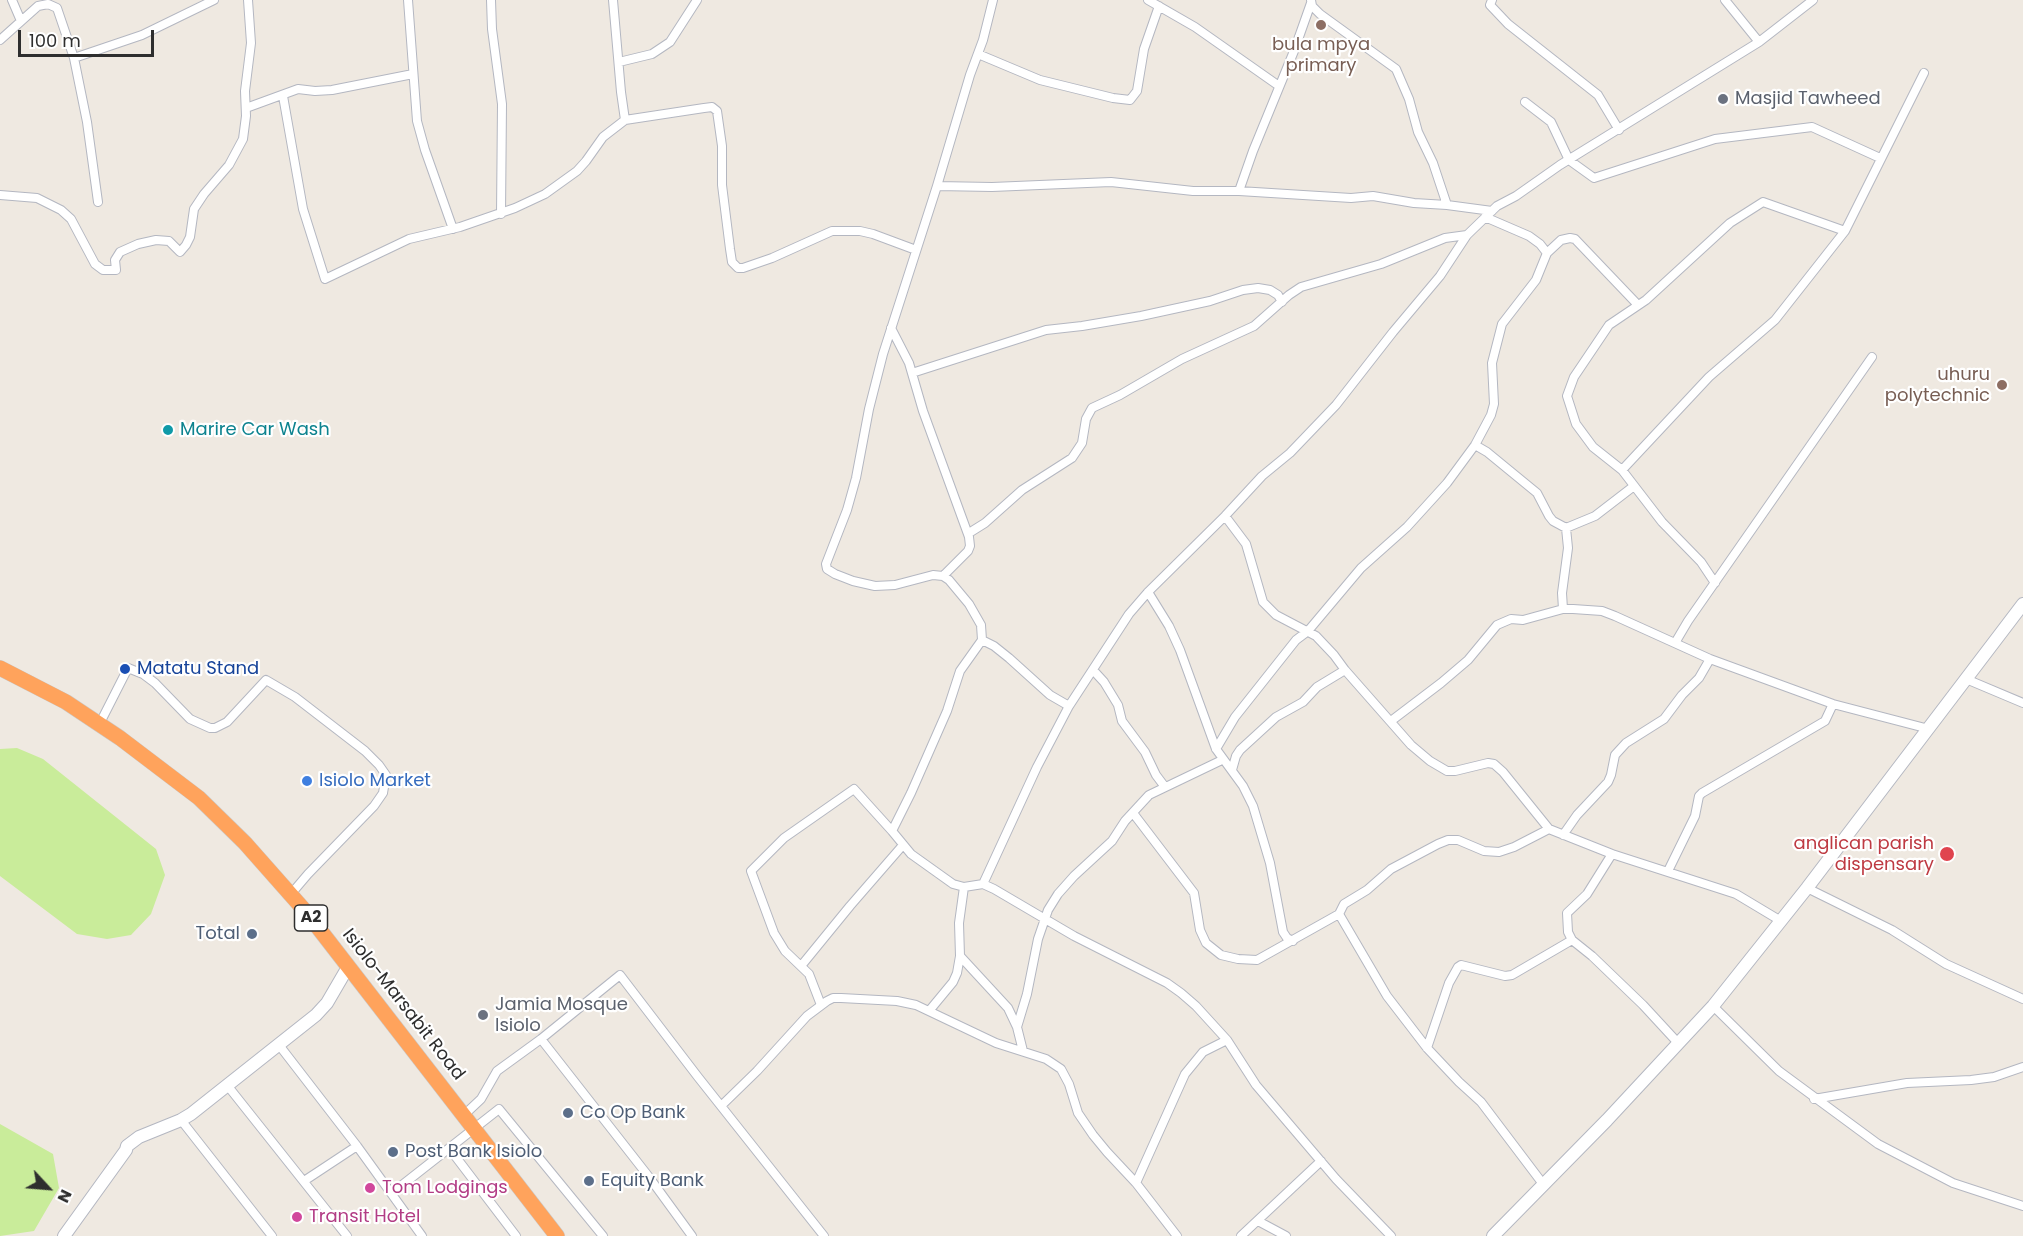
<!DOCTYPE html>
<style>
body{margin:0}
#map{position:relative;width:2023px;height:1236px;overflow:hidden;background:#efe9e1;font-family:Poppins,sans-serif}
canvas{display:block}
.north{position:absolute;left:18px;top:1158px;width:60px;height:60px;-webkit-text-stroke:4px #fff;paint-order:stroke;rotate:116deg;font-size:16px;font-weight:700;line-height:24px;text-align:center;color:#2e2e2e}
.north::after{content:'';display:block;margin:auto;width:21px;height:27px;background:#2e2e2e;clip-path:polygon(50% 0,100% 100%,50% 72%,0 100%)}
.scale{position:absolute;left:18px;top:30px;width:136px;height:27px;box-sizing:border-box;border:3px solid #2e2e2e;border-top:0;padding-left:8px;font-size:18px;line-height:21px;white-space:nowrap;color:#2e2e2e;-webkit-text-stroke:4px #fff;paint-order:stroke}
</style>
<div id="map">
<canvas width="2023" height="1236"></canvas>
<div class="north">N</div>
<div class="scale">100 m</div>
</div>
<script>
const g = document.querySelector('canvas').getContext('2d');
g.lineJoin = 'round';
function paint(path, color) { g.fillStyle = color; g.fill(path, 'evenodd'); }
const poly = rows => new Path2D(rows.map(r => 'M' + r).join(''));
function strokePath(path, color, width, dash) { g.strokeStyle = color; g.lineWidth = width; g.lineCap = dash ? 'butt' : 'round'; g.setLineDash(dash || []); g.stroke(path); }
function write(font, color, halo, rows, align = 'center') {
  g.font = font + ' Poppins,sans-serif'; g.lineWidth = 4.5; g.setLineDash([]); g.textBaseline = 'middle'; g.strokeStyle = halo; g.fillStyle = color; for (const [text, x, y, turn = 0] of rows) {
    g.save(); g.translate(x, y); g.rotate((+turn || 0) * Math.PI / 180); g.textAlign = isNaN(turn) ? turn : align; if (halo) g.strokeText(text, 0, 0); g.fillText(text, 0, 0); g.restore();
  }
}
paint(poly([
 [17,748,43,759,156,849,165,875,151,914,131,935,107,939,77,934,0,876,0,749],
 [0,1124,53,1154,59,1188,34,1231,0,1236]
]), '#c9ec9a');
const street = poly([
 [12,0,21,21],
 [408,0,417,121,425,150,453,229],
 [491,0,492,29,502,104,501,214],
 [993,0,983,40,970,75,937,186,883,354,869,409,856,478,847,510,826,564,827,569,835,574,853,581,875,586,895,585,933,575,943,576,949,580,969,604,981,625,982,640,960,671,947,711,911,793,892,831,911,854,953,884,964,887,983,884,994,889,1074,936,1167,983,1181,993,1196,1006,1227,1040,1256,1085,1336,1179,1391,1236],
 [1148,0,1195,27,1279,86],
 [1311,0,1312,6,1320,14,1396,69,1409,99,1418,132,1433,163,1447,205],
 [1492,0,1490,5,1508,24,1598,95,1619,130],
 [1725,0,1759,42],
 [0,40,38,6,48,4,57,8,74,58,87,122,98,202],
 [978,54,1040,80,1113,98,1130,100,1137,91,1144,49,1159,6],
 [74,58,142,35,214,0],
 [619,62,652,54,670,42,697,0],
 [283,96,303,209,325,279,409,239,460,227,515,208,545,194,577,171,586,161,603,137,625,120,621,92,613,0],
 [1525,102,1551,122,1569,160,1594,178,1715,139,1812,127,1880,158],
 [246,108,298,89,315,91,332,90,413,74],
 [625,120,704,108,712,107,717,111,722,146,722,185,730,249,732,262,738,268,743,268,772,258,832,231,860,231,873,234,916,250],
 [937,186,992,187,1111,182,1193,191,1239,191,1351,198,1373,196,1414,203,1447,205,1492,211],
 [1239,191,1253,151,1294,51,1311,3],
 [0,195,37,198,61,210,71,219,95,264,103,270,116,270,115,260,120,252,138,244,156,240,169,241,180,252,186,245,190,237,194,209,204,194,229,165,243,139,246,116,245,91,251,43,248,0],
 [1485,217,1529,236,1540,244,1547,253],
 [891,328,909,363,923,411,969,537,970,546,968,551,943,576],
 [912,373,1046,330,1082,326,1141,316,1210,301,1243,290,1258,288,1270,290,1278,295,1282,302],
 [1475,445,1487,452,1537,493,1549,516,1553,521,1566,528,1595,516,1634,486],
 [1622,470,1709,377,1775,320,1845,231,1924,73],
 [1225,516,1246,544,1263,602,1276,615,1316,636,1334,655,1345,670,1317,687,1303,702,1276,717,1240,750,1236,756,1232,770],
 [969,533,985,523,1022,490,1072,458,1082,443,1086,419,1092,408,1120,395,1182,359,1254,326,1289,295,1301,287,1381,264,1445,238,1467,235],
 [1715,583,1701,562,1662,522,1622,470,1593,447,1576,424,1567,396,1574,377,1609,325,1646,300,1730,223,1763,202,1845,231],
 [1148,592,1169,626,1180,650,1216,749,1243,786,1253,806,1270,863,1283,932,1287,938,1293,941],
 [1563,609,1562,593,1568,548,1566,528],
 [982,640,994,646,1009,658,1050,695,1069,706],
 [1675,643,1688,621,1872,357],
 [1093,670,1104,682,1118,705,1122,721,1145,752,1156,775,1165,787],
 [1345,670,1411,745,1430,761,1447,771,1455,771,1488,763,1494,764,1503,772,1549,829,1612,854,1736,894,1781,921],
 [1966,679,2023,703],
 [1391,721,1441,683,1468,660,1497,625,1511,619,1523,620,1563,609,1573,609,1602,611,1615,616,1710,659,1833,704,1929,729],
 [100,723,128,668,143,674,155,683,190,719,210,728,215,728,227,722,266,680,295,697,365,751,379,765,386,775,383,793,374,806,308,874,291,894],
 [1216,749,1235,717,1296,640,1308,631,1361,568,1407,527,1447,483,1475,445,1491,415,1494,404,1492,363,1502,324,1536,280,1547,253,1561,240,1570,238,1575,239,1638,305],
 [1133,813,1194,893,1200,930,1206,943,1221,955,1238,959,1257,960,1339,914],
 [1563,835,1577,815,1608,782,1611,775,1615,755,1626,743,1664,719,1682,695,1699,678,1710,659],
 [1612,854,1587,894,1567,913,1568,932,1572,940,1592,956,1643,1005,1679,1044],
 [1668,871,1695,816,1699,796,1702,793,1825,721,1833,704],
 [983,884,1037,767,1069,706,1129,614,1148,592,1225,516,1262,476,1290,453,1336,405,1393,332,1440,276,1467,235,1497,206,1516,196,1560,165,1759,42,1813,0],
 [964,887,959,923,960,956,1008,1008,1017,1027],
 [1807,888,1892,930,1946,964,2023,999],
 [801,966,850,906,903,845],
 [821,1005,809,974,785,951,774,933,751,871,784,838,854,789,892,831],
 [1713,1006,1779,1071,1878,1144,1953,1183,2023,1206],
 [929,1011,953,982,957,973,960,956],
 [541,1039,649,1177,692,1236],
 [279,1045,357,1146,422,1236],
 [1427,1048,1449,983,1458,967,1461,965,1505,976,1512,975,1572,940],
 [1023,1051,1017,1027,1027,994,1038,939,1048,910,1058,894,1074,876,1112,841,1125,821,1149,795,1222,760],
 [227,1085,347,1236],
 [1814,1099,1907,1083,1971,1080,1994,1077,2023,1067],
 [721,1106,757,1071,807,1016,827,1001,833,998,841,998,897,1001,916,1005,996,1043,1046,1059,1061,1069,1069,1084,1078,1113,1093,1135,1107,1152,1136,1183,1177,1236],
 [464,1115,481,1099,497,1071,541,1039,620,975,698,1077,824,1236],
 [181,1120,272,1236],
 [449,1148,516,1236],
 [304,1181,357,1146],
 [1136,1183,1185,1074,1203,1052,1227,1040],
 [1543,1184,1481,1102,1459,1082,1427,1048,1387,996,1339,914,1344,904,1367,890,1391,869,1438,844,1448,840,1458,840,1484,851,1499,852,1514,847,1549,829],
 [392,1193,499,1109,603,1236],
 [1258,1221,1286,1236],
 [1241,1236,1321,1161]
]);
const secondary = poly([
 [64,1236,126,1150,127,1146,139,1137,181,1120,191,1114,316,1015,327,1003,348,967],
 [1493,1236,1607,1120,1713,1006,1807,888,2023,604]
]);
const highway = poly([
 [0,668,66,702,120,738,199,798,245,843,306,912,557,1236]
]);
strokePath(street, '#b4b7c1', 10);
strokePath(secondary, '#b4b7c1', 14);
strokePath(highway, '#c9c9c9', 16);
strokePath(street, '#fff', 8);
strokePath(secondary, '#fff', 12);
strokePath(highway, '#ffa35c', 15);
for (const [x, y, r, color] of [
 [1321,25,6,"#8d6e63"],
 [1723,99,6,"#6b7280"],
 [2002,385,6,"#8d6e63"],
 [168,430,6,"#0f9aa8"],
 [125,669,6,"#1a4fb4"],
 [307,781,6,"#3f7fe0"],
 [1947,854,8,"#e0444e"],
 [252,934,6,"#5c6f8a"],
 [483,1015,6,"#6b7280"],
 [568,1113,6,"#5c6f8a"],
 [393,1152,6,"#5c6f8a"],
 [589,1181,6,"#5c6f8a"],
 [370,1188,6,"#d1479c"],
 [297,1217,6,"#d1479c"]
]) { const dot = new Path2D(); dot.arc(x, y, r, 0, 2 * Math.PI); g.fillStyle = color; g.fill(dot); strokePath(dot, '#fff', 2); }
for (const [x, y, w] of [
 [311,918,33]
]) { const box = new Path2D(); box.roundRect(x - w / 2, y - 13, w, 26, 4.5); g.fillStyle = '#fff'; g.fill(box); strokePath(box, '#2e2e2e', 1.5); }
write('bold 16px', '#2e2e2e', null, [
 ["A2",311,918]
]);
write('18px', '#785e54', '#fff', [
 ["bula mpya",1321,45],
 ["primary",1321,66],
 ["uhuru",1990,375,"right"],
 ["polytechnic",1990,396,"right"]
]);
write('18px', '#5b616d', '#fff', [
 ["Masjid Tawheed",1735,99],
 ["Jamia Mosque",495,1005],
 ["Isiolo",495,1026]
], 'left');
write('18px', '#0d838f', '#fff', [
 ["Marire Car Wash",180,430]
], 'left');
write('18px', '#164399', '#fff', [
 ["Matatu Stand",137,669]
], 'left');
write('18px', '#366cbe', '#fff', [
 ["Isiolo Market",319,781]
], 'left');
write('18px', '#be3a42', '#fff', [
 ["anglican parish",1934,844],
 ["dispensary",1934,865]
], 'right');
write('18px', '#4e5e75', '#fff', [
 ["Total",240,934,"right"],
 ["Co Op Bank",580,1113],
 ["Post Bank Isiolo",405,1152],
 ["Equity Bank",601,1181]
], 'left');
write('18px', '#2e2e2e', '#fff', [
 ["Isiolo-Marsabit Road",403,1005,52]
]);
write('18px', '#b23c85', '#fff', [
 ["Tom Lodgings",382,1188],
 ["Transit Hotel",309,1217]
], 'left');
</script>
